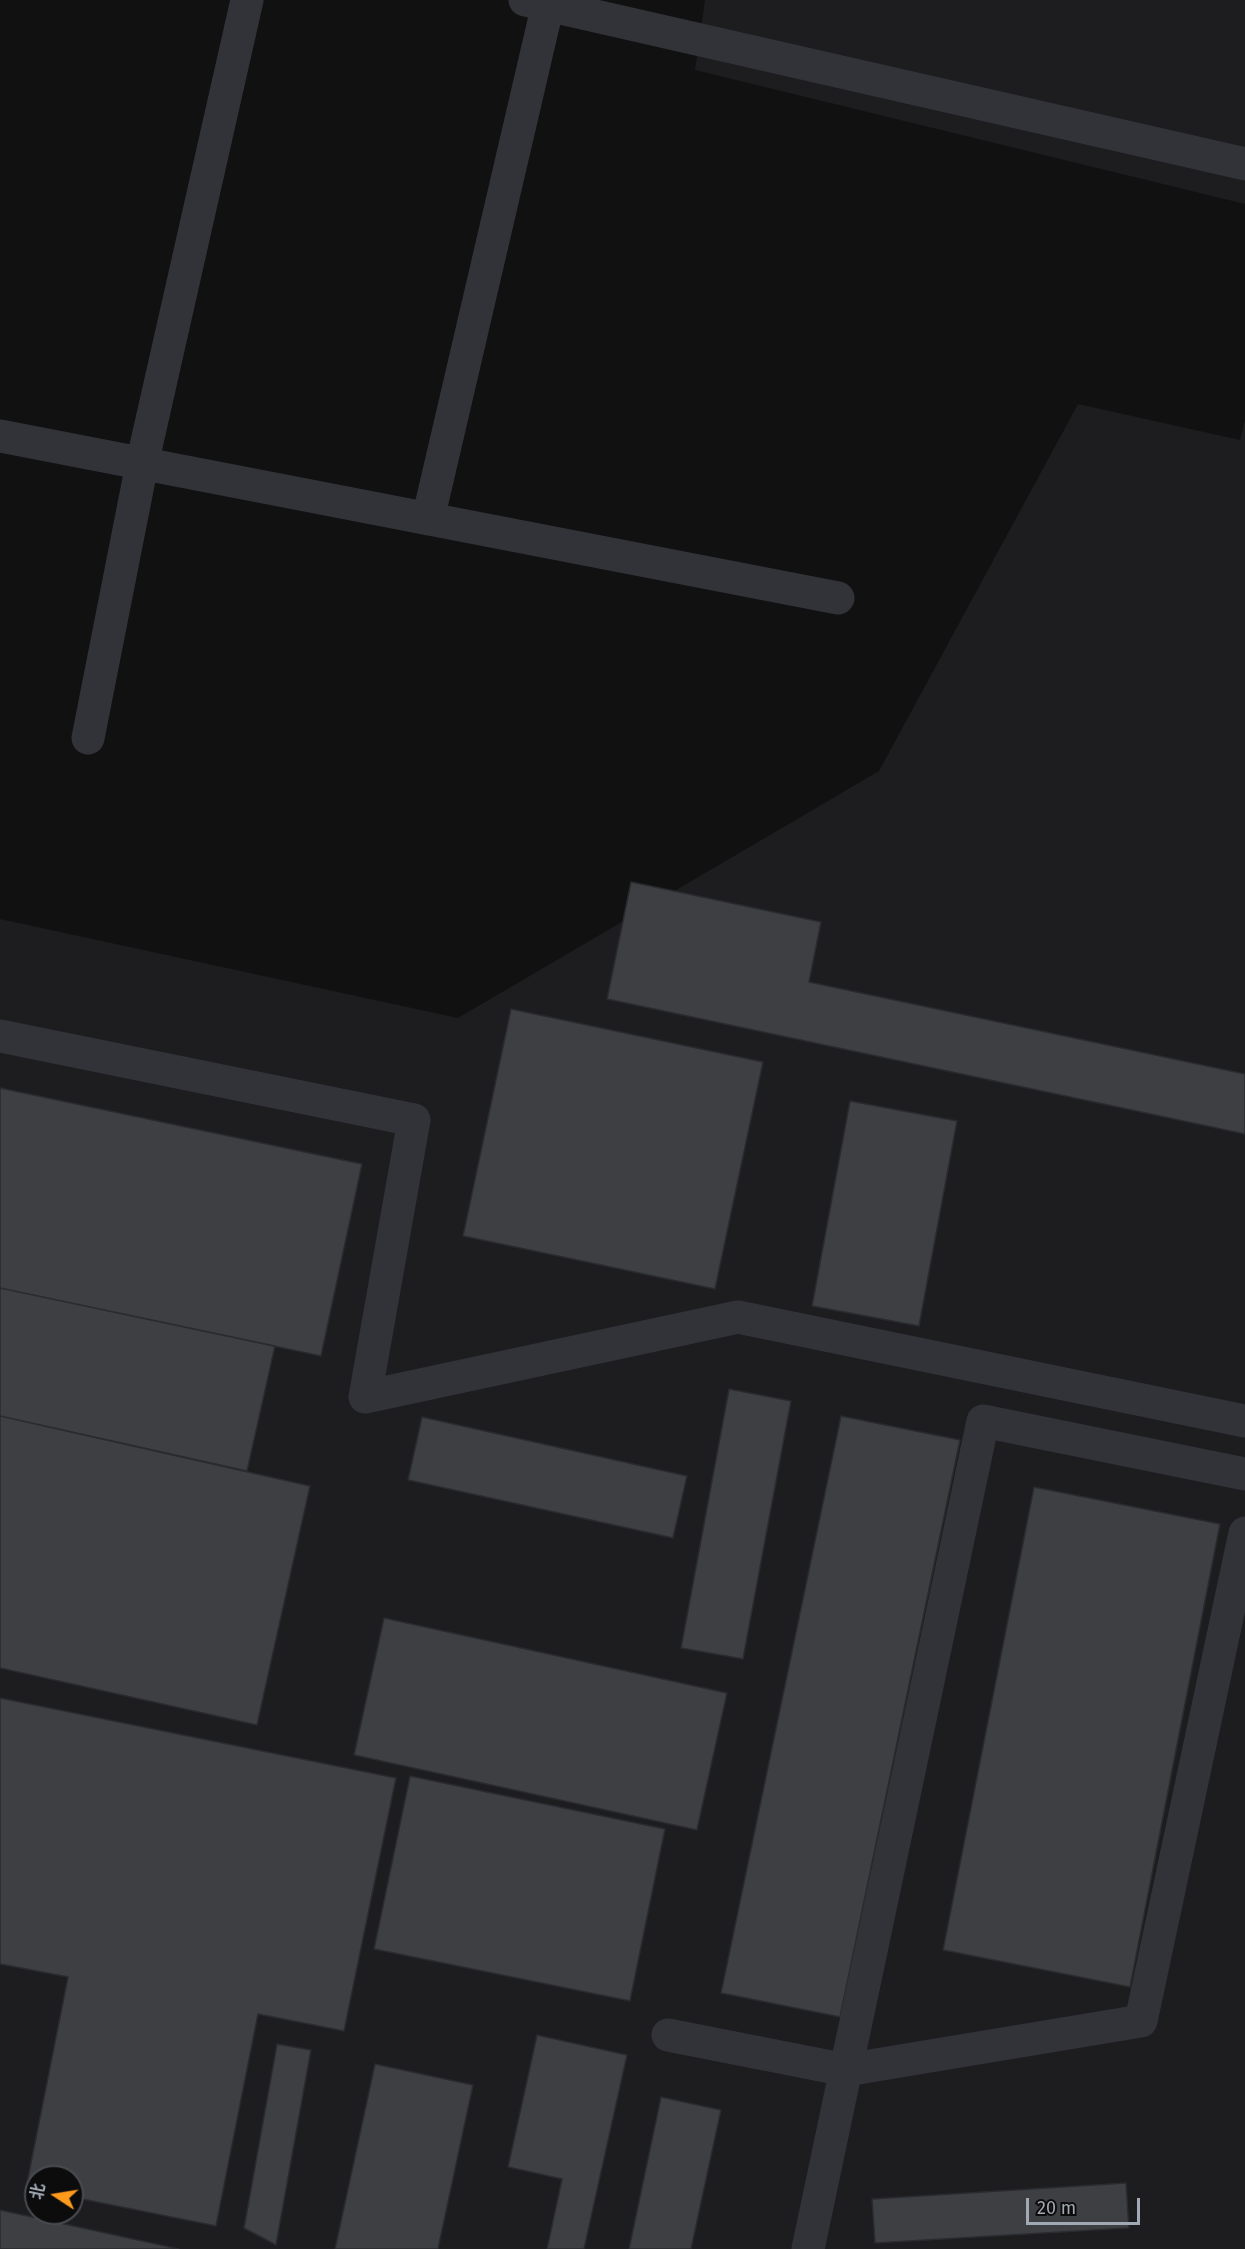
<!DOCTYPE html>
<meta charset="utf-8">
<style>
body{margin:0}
#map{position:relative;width:1245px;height:2249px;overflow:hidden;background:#111112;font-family:"Fira Sans","Noto Sans SC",sans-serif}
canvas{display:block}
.north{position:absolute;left:24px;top:2165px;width:60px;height:60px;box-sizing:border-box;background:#0c0c0d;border:2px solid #484b50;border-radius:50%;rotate:282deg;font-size:16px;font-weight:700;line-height:24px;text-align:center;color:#a1a9b4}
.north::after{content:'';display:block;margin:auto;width:21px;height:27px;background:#ff9a1c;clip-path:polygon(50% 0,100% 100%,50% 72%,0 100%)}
.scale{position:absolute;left:1026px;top:2198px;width:114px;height:27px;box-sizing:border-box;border:3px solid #a1a9b4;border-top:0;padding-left:8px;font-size:18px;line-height:21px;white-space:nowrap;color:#a1a9b4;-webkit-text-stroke:4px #0c0c0d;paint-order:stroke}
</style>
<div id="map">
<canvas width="1245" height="2249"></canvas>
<div class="north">北</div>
<div class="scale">20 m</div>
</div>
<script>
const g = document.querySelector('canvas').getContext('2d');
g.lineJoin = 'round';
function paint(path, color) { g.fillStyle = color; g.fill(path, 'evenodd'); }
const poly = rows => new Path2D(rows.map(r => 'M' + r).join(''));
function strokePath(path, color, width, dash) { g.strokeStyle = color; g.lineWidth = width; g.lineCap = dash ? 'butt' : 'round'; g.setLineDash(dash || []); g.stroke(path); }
paint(poly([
 [705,0,1245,0,1245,204,695,70],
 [1078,404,1240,440,1245,420,1245,2249,0,2249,0,919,458,1018,879,771],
 [36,2177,72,2177,72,2213,36,2213]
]), '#1d1d1f');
const building = poly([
 [631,882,821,922,809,982,1245,1074,1245,1134,607,999,631,882],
 [511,1009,763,1062,715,1289,463,1236,511,1009],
 [0,1088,362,1164,321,1356,0,1288,0,1088],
 [850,1101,957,1121,919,1326,812,1306,850,1101],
 [0,1288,275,1346,247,1471,0,1416,0,1288],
 [729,1389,791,1401,743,1659,681,1648,729,1389],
 [0,1416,310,1486,257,1725,0,1668,0,1416],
 [841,1416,960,1440,840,2017,721,1993,841,1416],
 [422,1417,687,1476,673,1538,408,1480,422,1417],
 [1034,1487,1220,1524,1130,1987,943,1950,1034,1487],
 [384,1618,727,1693,697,1830,354,1755,384,1618],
 [0,1698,396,1778,344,2031,258,2014,216,2226,72,2197,72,2177,36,2177,36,2190,26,2188,68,1977,0,1964,0,1698],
 [410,1776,665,1829,630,2001,374,1949,410,1776],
 [537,2035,627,2055,584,2249,547,2249,562,2179,508,2167,537,2035],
 [277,2044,311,2050,276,2245,244,2228,277,2044],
 [375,2064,473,2085,438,2249,335,2249,375,2064],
 [661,2097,721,2110,691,2249,629,2249,661,2097],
 [1126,2183,1129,2228,875,2243,872,2199,1126,2183],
 [0,2210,179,2249,0,2249,0,2210]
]);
paint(building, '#3d3f42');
strokePath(building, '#2a2b2f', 1.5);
strokePath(poly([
 [525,0,1245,164],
 [0,436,838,598],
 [428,519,549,0],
 [88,738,142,464,247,0],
 [0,1036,414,1120,365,1397,738,1317,1245,1421],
 [668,2035,846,2070,1141,2021,1245,1533],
 [808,2249,983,1421,1245,1474]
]), '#313338', 33);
</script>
